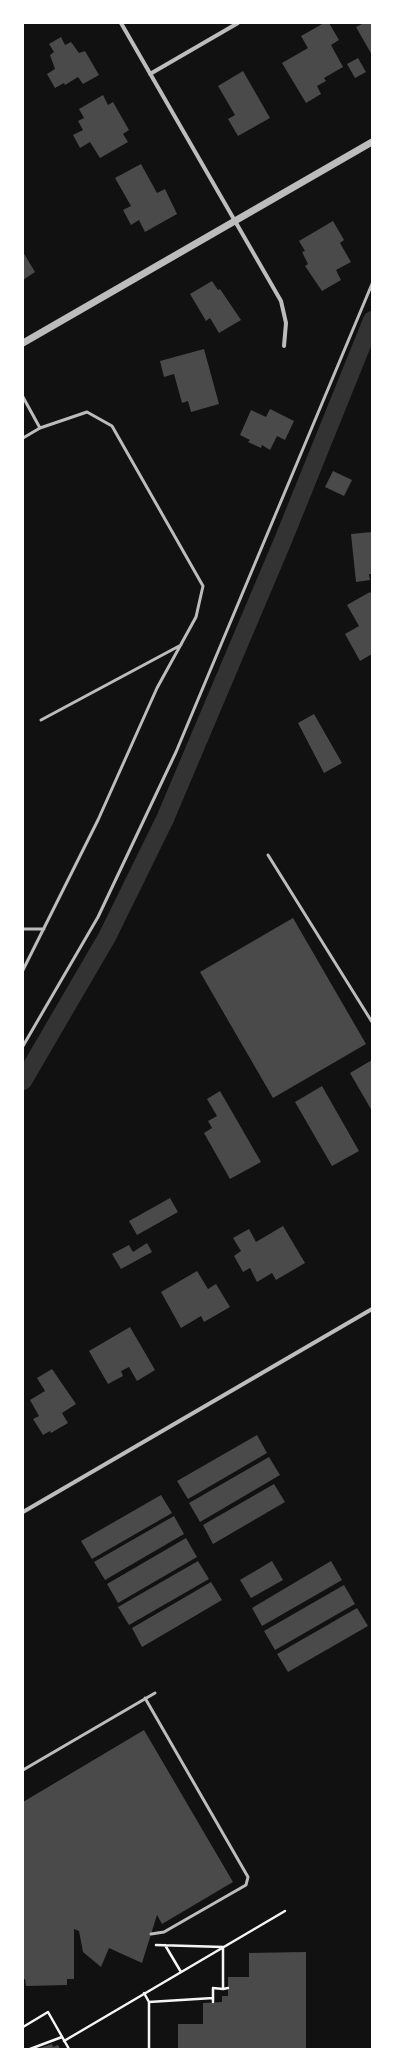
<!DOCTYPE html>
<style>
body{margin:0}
#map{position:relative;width:395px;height:2072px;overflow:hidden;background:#111;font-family:Jost,sans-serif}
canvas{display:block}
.frame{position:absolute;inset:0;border:24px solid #fff;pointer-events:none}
</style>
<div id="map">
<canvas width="395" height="2072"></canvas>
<div class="frame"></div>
</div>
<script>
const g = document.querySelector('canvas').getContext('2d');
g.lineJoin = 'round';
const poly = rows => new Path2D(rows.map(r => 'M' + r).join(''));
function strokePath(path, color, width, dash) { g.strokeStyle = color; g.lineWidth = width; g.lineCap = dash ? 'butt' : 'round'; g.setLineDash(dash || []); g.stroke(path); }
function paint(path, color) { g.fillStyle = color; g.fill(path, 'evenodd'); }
strokePath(poly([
 [23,1081,107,937,165,819,284,538,372,320]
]), '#333', 18);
paint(poly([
 [324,23,329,23,339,40,331,45,343,67,324,78,326,81,317,86,321,94,306,103,282,63,308,48,301,36],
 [364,23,372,23,372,55,356,27],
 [61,37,65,45,71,42,79,53,85,51,99,75,83,84,78,77,65,85,64,83,55,88,47,74,55,69,50,55,54,52,49,44],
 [358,58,366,72,355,78,347,64],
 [243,71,270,118,238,136,228,119,235,115,218,86],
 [103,95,108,105,113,102,129,130,123,134,128,142,100,158,90,142,80,148,73,135,83,130,78,121,84,118,79,109],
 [141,164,157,193,165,189,177,214,145,232,139,220,131,225,123,210,131,206,115,178],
 [333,221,344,240,340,243,351,262,336,270,341,280,322,291,305,266,308,264,302,252,305,251,299,241],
 [23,252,35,272,23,280],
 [212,281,218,290,220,289,241,320,219,333,210,318,206,321,190,294],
 [204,349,219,404,191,412,188,401,182,403,174,374,164,377,160,361],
 [270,409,294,421,285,440,277,436,270,450,262,445,261,448,248,442,250,440,240,435,251,410,266,417],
 [333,471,352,480,344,496,325,487],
 [372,532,372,574,369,574,370,580,356,582,351,534],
 [370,592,372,595,372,654,360,661,345,634,359,626,347,605],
 [314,714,342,763,324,773,298,723],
 [293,918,366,1044,273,1098,200,972],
 [372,1060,372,1111,350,1073],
 [322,1086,359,1151,332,1166,295,1102],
 [220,1091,261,1162,230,1179,204,1133,212,1128,208,1121,217,1116,207,1099],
 [170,1198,178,1212,137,1235,129,1221],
 [283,1226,305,1263,276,1280,272,1273,257,1282,250,1268,243,1272,234,1256,241,1251,233,1238,249,1229,256,1242],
 [147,1243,152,1252,121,1269,112,1254,129,1245,133,1252],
 [197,1271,208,1289,216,1284,230,1307,204,1322,201,1316,181,1328,161,1292],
 [130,1327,155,1370,137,1381,129,1367,121,1371,123,1376,108,1384,89,1351],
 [52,1369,76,1404,62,1413,68,1423,51,1433,50,1431,43,1435,33,1419,39,1416,30,1400,45,1391,37,1378],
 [257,1435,267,1453,188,1499,177,1481],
 [269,1457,280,1475,200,1522,189,1503],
 [274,1484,285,1502,213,1544,203,1525],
 [161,1495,172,1513,92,1559,81,1541],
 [174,1516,184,1534,105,1580,94,1562],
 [186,1538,197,1557,118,1603,107,1584],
 [198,1561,209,1579,129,1625,118,1607],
 [272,1561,283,1580,251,1598,240,1580],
 [331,1561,342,1580,262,1626,252,1608],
 [211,1582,222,1600,142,1647,132,1628],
 [344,1585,355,1604,275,1650,264,1631],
 [357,1608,368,1626,288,1672,277,1654],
 [144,1730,233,1882,162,1924,157,1915,142,1963,109,1948,101,1967,83,1952,79,1931,74,1929,74,1979,67,1979,67,1985,26,1986,25,1979,23,1979,23,1802],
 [306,1952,306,2049,178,2049,178,2024,203,2024,203,2003,222,2002,222,1996,228,1996,228,1977,249,1977,249,1953],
 [52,2044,53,2047,58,2045,60,2049,37,2049]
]), '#4a4a4a');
strokePath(poly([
 [156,1945,223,1947,223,1989,228,1988],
 [165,1945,181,1972],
 [144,1993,149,2002,213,1998,213,2002],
 [213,1998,213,1988,223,1989],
 [23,2027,48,2012,69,2049],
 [64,2041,285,1911],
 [30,2049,62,2037],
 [149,2049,149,2002]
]), '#f5f5f5', 2.5);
strokePath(poly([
 [23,397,40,428],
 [23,438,40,428,87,412,112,426,203,586,196,617,157,688,98,820,23,970],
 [41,720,181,645],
 [268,855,372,1022],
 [23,929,44,929],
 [23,1046,98,917,176,752,372,284],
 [145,1698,248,1877,246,1885,164,1932,151,1934],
 [23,1770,155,1693]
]), '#bcbcbc', 3);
strokePath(poly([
 [121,23,281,301,286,323,284,346],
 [150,74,238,23],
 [23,1512,372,1309]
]), '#bcbcbc', 4);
strokePath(poly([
 [23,343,372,142]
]), '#bcbcbc', 7);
</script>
